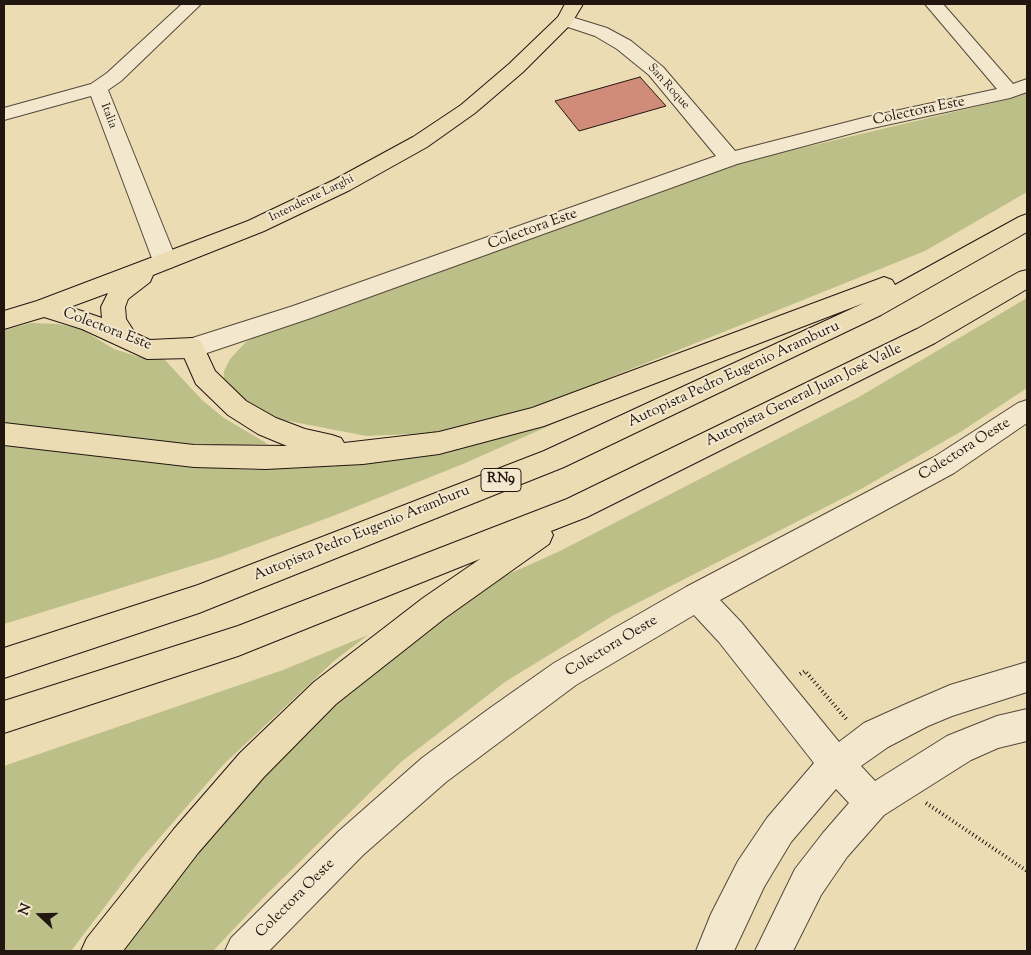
<!DOCTYPE html>
<meta charset="utf-8">
<style>
body{margin:0}
#map{position:relative;width:1031px;height:955px;overflow:hidden;background:#ecdcb4;font-family:"Sorts Mill Goudy",serif}
canvas{display:block}
.frame{position:absolute;inset:0;border:5px solid #221611;pointer-events:none}
.north{position:absolute;left:15px;top:890px;width:50px;height:50px;-webkit-text-stroke:4px #f3e8ce;paint-order:stroke;rotate:291deg;font-size:14px;font-weight:700;line-height:20px;text-align:center;color:#221611}
.north::after{content:'';display:block;margin:auto;width:18px;height:22px;background:#221611;clip-path:polygon(50% 0,100% 100%,50% 72%,0 100%)}
</style>
<div id="map">
<canvas width="1031" height="955"></canvas>
<div class="frame"></div>
<div class="north">N</div>
</div>
<script>
const g = document.querySelector('canvas').getContext('2d');
g.lineJoin = 'round';
function paint(path, color) { g.fillStyle = color; g.fill(path, 'evenodd'); }
const poly = rows => new Path2D(rows.map(r => 'M' + r).join(''));
function strokePath(path, color, width, dash) { g.strokeStyle = color; g.lineWidth = width; g.lineCap = dash ? 'butt' : 'round'; g.setLineDash(dash || []); g.stroke(path); }
function write(font, color, halo, rows, align = 'center') {
  g.font = font + ' "Sorts Mill Goudy",serif'; g.lineWidth = 4; g.setLineDash([]); g.textBaseline = 'middle'; g.strokeStyle = halo; g.fillStyle = color; for (const [text, x, y, turn = 0] of rows) {
    g.save(); g.translate(x, y); g.rotate((+turn || 0) * Math.PI / 180); g.textAlign = isNaN(turn) ? turn : align; if (halo) g.strokeText(text, 0, 0); g.fillText(text, 0, 0); g.restore();
  }
}
paint(poly([
 [1027,92,1027,192,925,251,564,396,498,419,434,433,367,436,278,419,240,403,223,388,224,371,230,359,246,342,265,332,442,271,610,205,738,163,1005,100],
 [1027,298,1027,388,962,431,861,489,614,615,505,682,401,762,263,898,213,951,114,951,220,810,322,705,502,577,558,552,857,398],
 [31,323,58,324,81,329,114,349,139,357,164,359,202,400,224,418,268,444,215,446,180,444,4,423,4,330],
 [594,406,463,464,333,516,221,557,4,624,4,445,198,467,253,470,345,462],
 [368,635,334,661,224,764,141,859,71,951,4,951,4,766,283,670]
]), '#bdbf89');
const building = poly([
 [640,77,666,106,579,131,555,101,640,77]
]);
paint(building, '#d18c79');
strokePath(building, '#221611', 1);
const minor = poly([
 [182,4,201,4,121,81,108,90,177,261,173,267,165,269,157,267,153,261,91,96,4,120,4,108,91,84,107,73,182,4],
 [925,4,943,4,1013,84,1027,79,1027,92,1010,98,868,129,737,164,311,318,201,355,192,358,183,355,180,348,183,341,293,306,716,156,649,75,617,49,595,36,559,24,556,20,559,16,565,15,607,28,631,41,663,67,735,151,867,117,997,89,925,4],
 [1027,400,1027,423,954,473,720,600,741,622,839,742,864,723,906,704,950,685,1027,662,1027,692,952,716,928,726,888,747,861,766,875,781,947,736,997,716,1027,709,1027,741,998,748,971,760,884,815,847,857,821,895,793,951,755,951,795,869,823,833,849,803,836,789,791,842,764,887,734,951,696,951,711,914,738,861,767,818,814,763,719,642,694,615,576,685,446,782,363,855,269,951,225,951,231,938,339,831,422,758,490,708,554,663,686,587,934,457,1018,403,1027,400]
]);
const major = poly([
 [565,4,583,4,571,24,523,72,475,113,427,147,350,190,264,231,153,275,150,282,128,299,125,307,126,319,135,333,150,340,192,338,201,341,204,348,201,355,192,358,147,359,82,329,44,317,4,329,4,311,37,301,248,221,334,180,413,137,461,105,509,64,558,17,565,4],
 [108,293,101,307,102,318,70,307,108,293]
]);
const highway = poly([
 [1027,214,1027,232,881,315,564,467,199,613,4,678,4,648,198,585,544,451,864,303,544,426,439,454,363,464,266,469,194,467,4,445,4,423,194,445,287,446,258,434,228,415,196,384,180,348,183,341,192,338,201,341,215,371,246,401,276,418,305,429,332,435,341,438,344,443,439,432,532,408,876,280,884,277,892,280,895,285,1019,217,1027,214],
 [1027,270,1027,289,935,343,587,517,551,531,553,535,549,544,445,618,336,704,264,777,198,853,123,951,81,951,87,938,174,829,240,753,314,682,423,598,480,559,238,656,4,733,4,701,238,626,567,499,917,329,1019,272,1027,270]
]);
strokePath(minor, '#54483a', 2);
strokePath(major, '#221611', 2);
strokePath(highway, '#221611', 2);
strokePath(poly([
 [800,674,805,671,848,721],
 [926,803,1027,871]
]), '#221611', 4, [1, 3]);
paint(minor, '#f3e8ce');
paint(major, '#ecdcb4');
paint(highway, '#ecdcb4');
write('12px', '#221611', '#f3e8ce', [
 ["San Roque",668,87,48],
 ["Italia",108,116,69],
 ["Intendente Larghi",312,199,-26]
]);
for (const [x, y, w] of [
 [501,480,40]
]) { const box = new Path2D(); box.roundRect(x - w / 2, y - 11.5, w, 23, 4); g.fillStyle = '#f3e8ce'; g.fill(box); strokePath(box, '#221611', 1); }
write('bold 14px', '#221611', null, [
 ["RN9",501,480]
]);
write('15px', '#221611', '#f3e8ce', [
 ["Colectora Este",919,112,-12],
 ["Colectora Este",533,230,-20],
 ["Colectora Este",107,330,21],
 ["Autopista Pedro Eugenio Aramburu",734,375,-25],
 ["Autopista General Juan José Valle",804,396,-26],
 ["Colectora Oeste",965,450,-32],
 ["Autopista Pedro Eugenio Aramburu",362,534,-22],
 ["Colectora Oeste",612,647,-31],
 ["Colectora Oeste",296,899,-45]
]);
</script>
